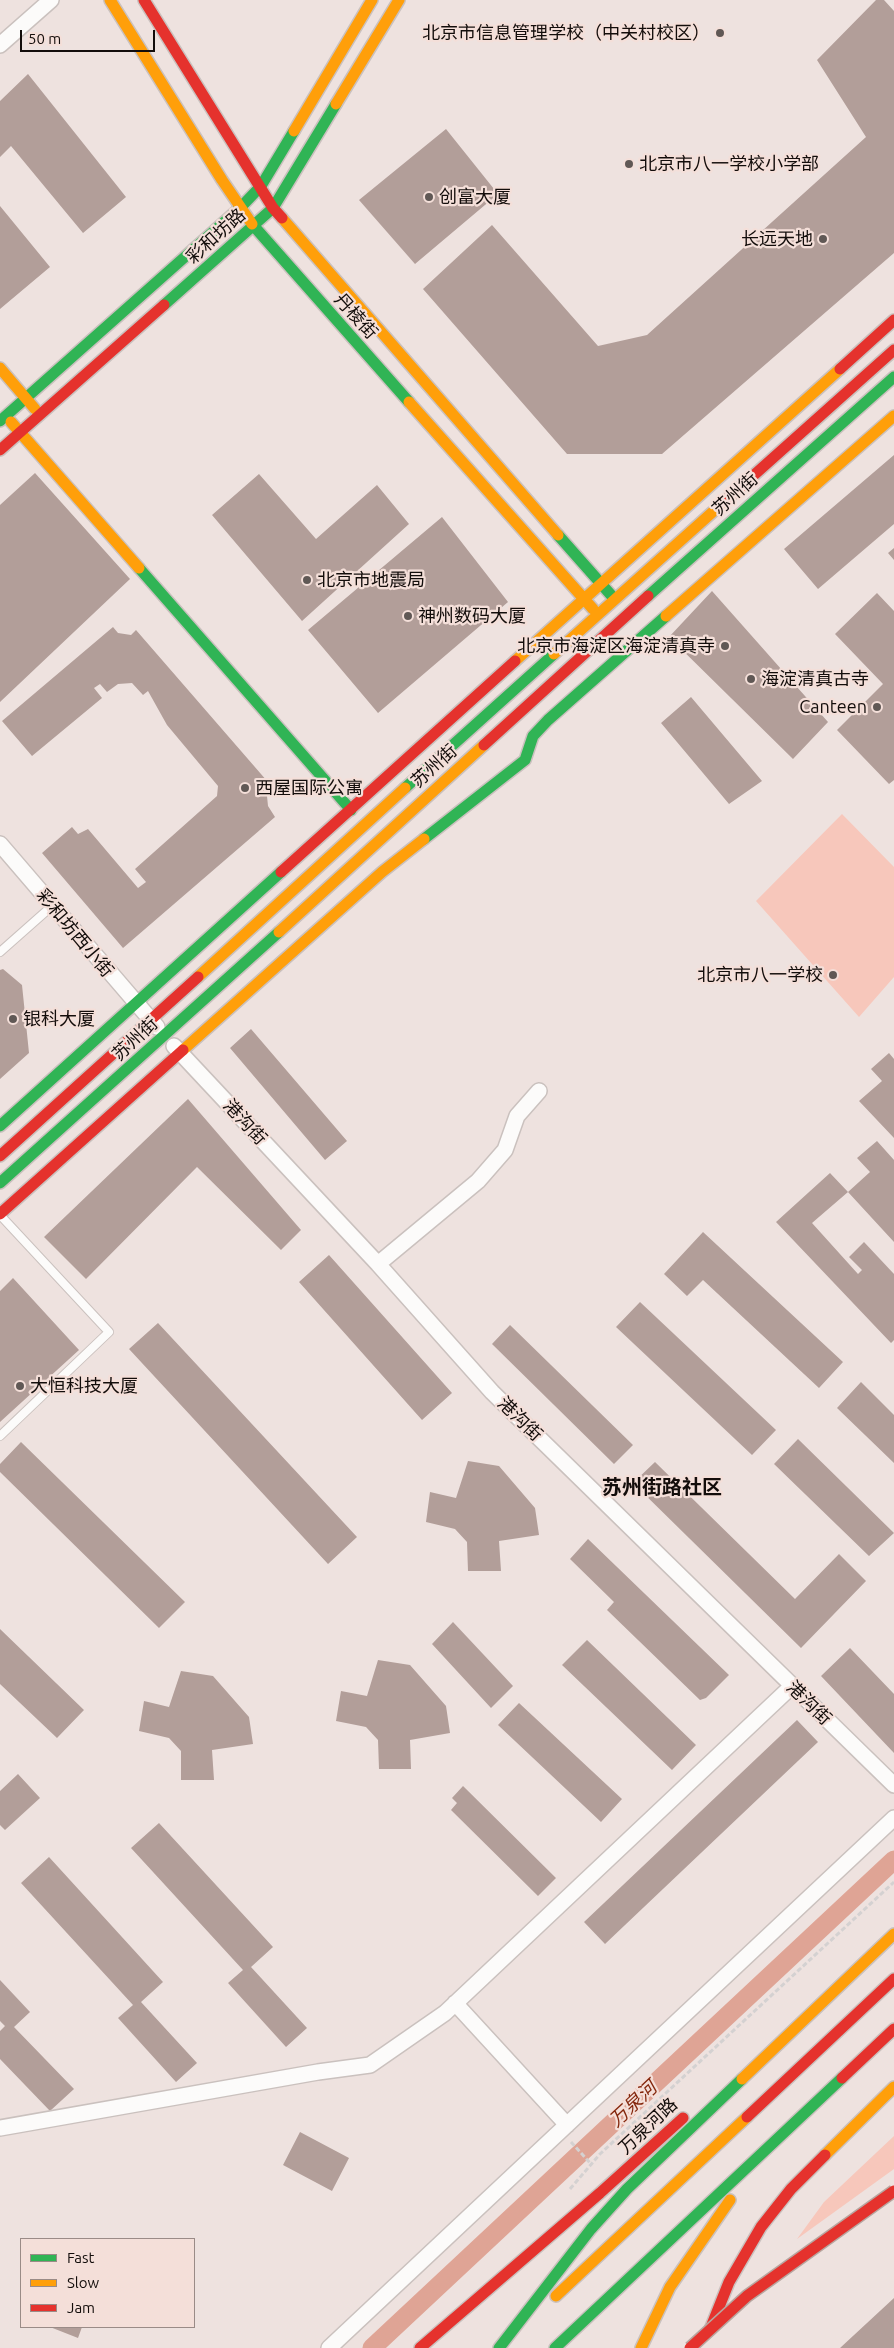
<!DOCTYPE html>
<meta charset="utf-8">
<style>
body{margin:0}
#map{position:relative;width:894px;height:2348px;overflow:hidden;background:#eee2df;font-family:Ubuntu,sans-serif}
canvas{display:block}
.legend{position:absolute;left:20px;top:2238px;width:175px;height:90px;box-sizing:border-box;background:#f4dfd9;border:1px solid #9a8b87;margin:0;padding:6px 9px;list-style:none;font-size:15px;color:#130d0b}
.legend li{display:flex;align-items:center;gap:10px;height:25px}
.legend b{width:25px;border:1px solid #9a8b87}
.scale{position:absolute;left:20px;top:30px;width:135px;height:22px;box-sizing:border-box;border:2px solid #130d0b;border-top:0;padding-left:6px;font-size:15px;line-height:18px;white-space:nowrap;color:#130d0b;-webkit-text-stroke:4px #f4dfd9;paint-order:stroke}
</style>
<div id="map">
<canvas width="894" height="2348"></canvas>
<ul class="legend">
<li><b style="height:6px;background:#30b455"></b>Fast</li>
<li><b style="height:6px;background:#ff9f0a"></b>Slow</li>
<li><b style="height:6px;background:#e5322d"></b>Jam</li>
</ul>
<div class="scale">50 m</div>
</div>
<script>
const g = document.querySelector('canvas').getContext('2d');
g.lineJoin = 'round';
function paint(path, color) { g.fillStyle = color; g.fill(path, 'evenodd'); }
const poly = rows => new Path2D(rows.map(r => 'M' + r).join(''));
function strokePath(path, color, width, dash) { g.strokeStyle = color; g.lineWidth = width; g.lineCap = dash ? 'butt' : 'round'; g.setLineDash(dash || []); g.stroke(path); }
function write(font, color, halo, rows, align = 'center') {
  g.font = font + ' Ubuntu,"Noto Sans SC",sans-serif'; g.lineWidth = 4.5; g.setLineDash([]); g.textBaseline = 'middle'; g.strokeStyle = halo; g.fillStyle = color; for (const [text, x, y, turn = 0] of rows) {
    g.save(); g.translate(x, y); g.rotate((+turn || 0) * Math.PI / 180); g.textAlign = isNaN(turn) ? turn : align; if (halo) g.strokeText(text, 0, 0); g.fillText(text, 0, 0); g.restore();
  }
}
paint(poly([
 [842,814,894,867,894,977,859,1017,756,901],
 [894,2136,894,2169,797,2239,824,2202]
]), '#f7c7bb');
strokePath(poly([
 [372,2348,894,1860]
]), '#dfa495', 19);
paint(poly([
 [876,0,884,0,894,11,894,253,662,454,567,454,423,289,492,225,598,346,647,335,866,137,817,60],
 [28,74,126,197,83,233,11,146,0,157,0,101],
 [446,129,498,194,415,264,359,200],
 [0,206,50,267,0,309],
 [894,455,894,524,818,589,784,549],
 [35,473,130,579,0,702,0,505],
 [259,474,316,539,377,485,409,524,302,621,212,515],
 [442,517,508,602,378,713,308,630],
 [894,548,894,560,888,553],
 [712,591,828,722,793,759,669,637],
 [877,593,894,611,894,780,889,784,837,730,883,684,835,634],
 [113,627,118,633,131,635,136,630,274,789,267,796,268,806,275,817,123,948,42,853,72,827,78,834,88,829,138,888,146,882,135,869,217,796,218,786,167,725,148,691,143,695,132,683,118,684,107,692,100,684,94,688,102,698,32,756,2,721],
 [691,697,762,781,729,804,661,723],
 [3,969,22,985,29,1053,0,1079,0,970],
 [251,1029,347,1141,325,1160,230,1048],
 [889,1053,894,1059,894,1138,859,1101,882,1081,871,1069],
 [188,1099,301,1230,281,1250,197,1167,86,1279,44,1237],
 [877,1141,894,1160,894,1242,848,1192,870,1172,857,1158],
 [830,1173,848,1192,812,1223,858,1274,862,1270,849,1257,864,1242,894,1274,894,1340,891,1343,776,1222],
 [703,1232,843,1362,819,1388,703,1280,687,1296,664,1274],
 [329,1255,452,1393,422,1420,299,1282],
 [13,1278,79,1350,0,1422,0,1291],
 [640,1302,776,1430,752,1455,616,1327],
 [158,1323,357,1537,328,1564,129,1349],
 [510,1325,633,1445,614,1464,492,1344],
 [861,1382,894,1415,894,1463,837,1408],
 [798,1439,894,1533,869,1556,774,1464],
 [21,1442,185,1602,159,1628,0,1472,0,1464],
 [468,1461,499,1466,535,1508,539,1535,499,1541,501,1571,468,1571,467,1542,455,1529,426,1522,430,1492,456,1498],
 [655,1462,795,1599,839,1554,866,1581,801,1648,633,1483],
 [588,1539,729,1675,706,1698,700,1700,607,1610,614,1602,570,1559],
 [453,1622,513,1686,491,1708,432,1644],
 [0,1629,84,1710,57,1738,0,1684],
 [587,1640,696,1745,672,1770,562,1665],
 [850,1648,894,1694,894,1753,821,1676],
 [378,1660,410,1665,446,1706,450,1733,410,1740,411,1769,379,1769,378,1740,366,1727,336,1721,341,1691,367,1696],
 [181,1671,213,1676,249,1717,253,1744,212,1750,214,1780,181,1780,181,1751,169,1738,139,1731,144,1701,169,1707],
 [519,1703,622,1799,601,1822,498,1725],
 [797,1720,818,1742,605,1944,584,1922],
 [18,1774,40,1798,5,1830,0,1825,0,1791],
 [463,1786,556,1878,538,1896,451,1810,457,1803,452,1798],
 [159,1823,273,1947,251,1967,307,2028,286,2047,228,1983,243,1970,131,1848],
 [49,1857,163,1982,141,2002,197,2063,176,2082,118,2018,133,2005,21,1883],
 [0,1980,30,2012,14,2027,74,2089,50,2111,0,2059,0,2031,5,2026,0,2021],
 [300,2132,349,2158,332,2191,283,2165],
 [894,2298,894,2348,840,2348],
 [50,2327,82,2327,78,2338]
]), '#b29e99');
const lane = poly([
 [0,952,52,906],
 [0,1215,109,1332,0,1436]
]);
const street = poly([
 [0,45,51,0],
 [0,844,157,1027],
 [174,1046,378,1264,492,1392,894,1785],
 [378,1264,478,1181,505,1150,517,1116,539,1091],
 [455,2003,567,2125],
 [0,2128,318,2072,370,2065,445,2013,792,1686],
 [329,2348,894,1818]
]);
const fast = poly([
 [252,224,409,402],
 [164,305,273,208,336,104],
 [0,421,240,208,261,186,294,131],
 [558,535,611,595],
 [139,568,351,810],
 [648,596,894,377],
 [405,788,554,654],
 [424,839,525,760,533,736,548,720,666,616],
 [0,1126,281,872],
 [0,1183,279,932],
 [499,2348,591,2229,627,2189,742,2079],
 [555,2348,842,2078]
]);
const slow = poly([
 [110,0,222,180,252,224],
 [336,104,399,0],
 [294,131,372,0],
 [282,218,558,535],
 [0,368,35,409],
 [409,402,593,609],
 [11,422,139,568],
 [666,616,894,416],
 [554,654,726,500],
 [515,661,840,369],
 [279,932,484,745],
 [198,977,405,788],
 [183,1050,382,872,424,839],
 [742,2079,894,1934],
 [825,2155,894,2087],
 [556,2296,747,2117],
 [641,2348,670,2287,730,2200]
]);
const jam = poly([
 [144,0,273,208,282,218],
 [840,369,894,320],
 [0,450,164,305],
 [726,500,894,350],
 [484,745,648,596],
 [281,872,515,661],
 [0,1156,198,977],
 [0,1214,183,1050],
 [842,2078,894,2029],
 [747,2117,894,1979],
 [711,2327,729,2282,761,2227,791,2189,825,2155],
 [420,2348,600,2193,683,2118]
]);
strokePath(lane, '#cac1be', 10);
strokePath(street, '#cac1be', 18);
strokePath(fast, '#cac1be', 14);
strokePath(slow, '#cac1be', 14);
strokePath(jam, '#cac1be', 14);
strokePath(poly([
 [571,2142,591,2164],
 [570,2189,600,2154,894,1882]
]), '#d4d1d1', 3, [5, 2.5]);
strokePath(lane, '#fcfbfa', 8);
strokePath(street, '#fcfbfa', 15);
strokePath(fast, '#30b455', 11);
strokePath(slow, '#ff9f0a', 11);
strokePath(jam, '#e5322d', 11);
const jamBridge = poly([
 [690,2348,747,2296,894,2191]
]);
strokePath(jamBridge, '#b8a6a0', 14, []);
strokePath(jamBridge, '#e5322d', 11);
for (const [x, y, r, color] of [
 [720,33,5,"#605855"],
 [629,164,5,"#605855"],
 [429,197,5,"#605855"],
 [823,239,5,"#605855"],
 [307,580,5,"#605855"],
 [408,616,5,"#605855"],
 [725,646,5,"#605855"],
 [751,679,5,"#605855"],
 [877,707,5,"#605855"],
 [245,788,5,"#605855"],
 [833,975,5,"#605855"],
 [13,1019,5,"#605855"],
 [20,1386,5,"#605855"]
]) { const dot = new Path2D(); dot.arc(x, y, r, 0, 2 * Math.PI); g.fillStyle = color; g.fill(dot); strokePath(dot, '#f4dfd9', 2); }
write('18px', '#130d0b', '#f4dfd9', [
 ["北京市信息管理学校（中关村校区）",710,33,"right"],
 ["北京市八一学校小学部",639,164],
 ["创富大厦",439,197],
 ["长远天地",813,239,"right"],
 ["北京市地震局",317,580],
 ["神州数码大厦",418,616],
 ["北京市海淀区海淀清真寺",715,646,"right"],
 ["海淀清真古寺",761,679],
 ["Canteen",867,707,"right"],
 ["西屋国际公寓",255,788],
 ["北京市八一学校",823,975,"right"],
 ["银科大厦",23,1019],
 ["大恒科技大厦",30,1386]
], 'left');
write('18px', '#130d0b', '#f4dfd9', [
 ["彩和坊路",216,236,-42],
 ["丹棱街",356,316,48],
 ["苏州街",735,494,-42],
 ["苏州街",434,766,-42],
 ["彩和坊西小街",75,933,50],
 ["苏州街",135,1039,-43],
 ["港沟街",245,1122,47],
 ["港沟街",520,1419,44],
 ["港沟街",809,1703,44],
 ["万泉河路",648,2126,-43]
]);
write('italic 19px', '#84270d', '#f4dfd9', [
 ["万泉河",633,2104,-43]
]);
write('bold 20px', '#130d0b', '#f4dfd9', [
 ["苏州街路社区",662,1487]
]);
</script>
